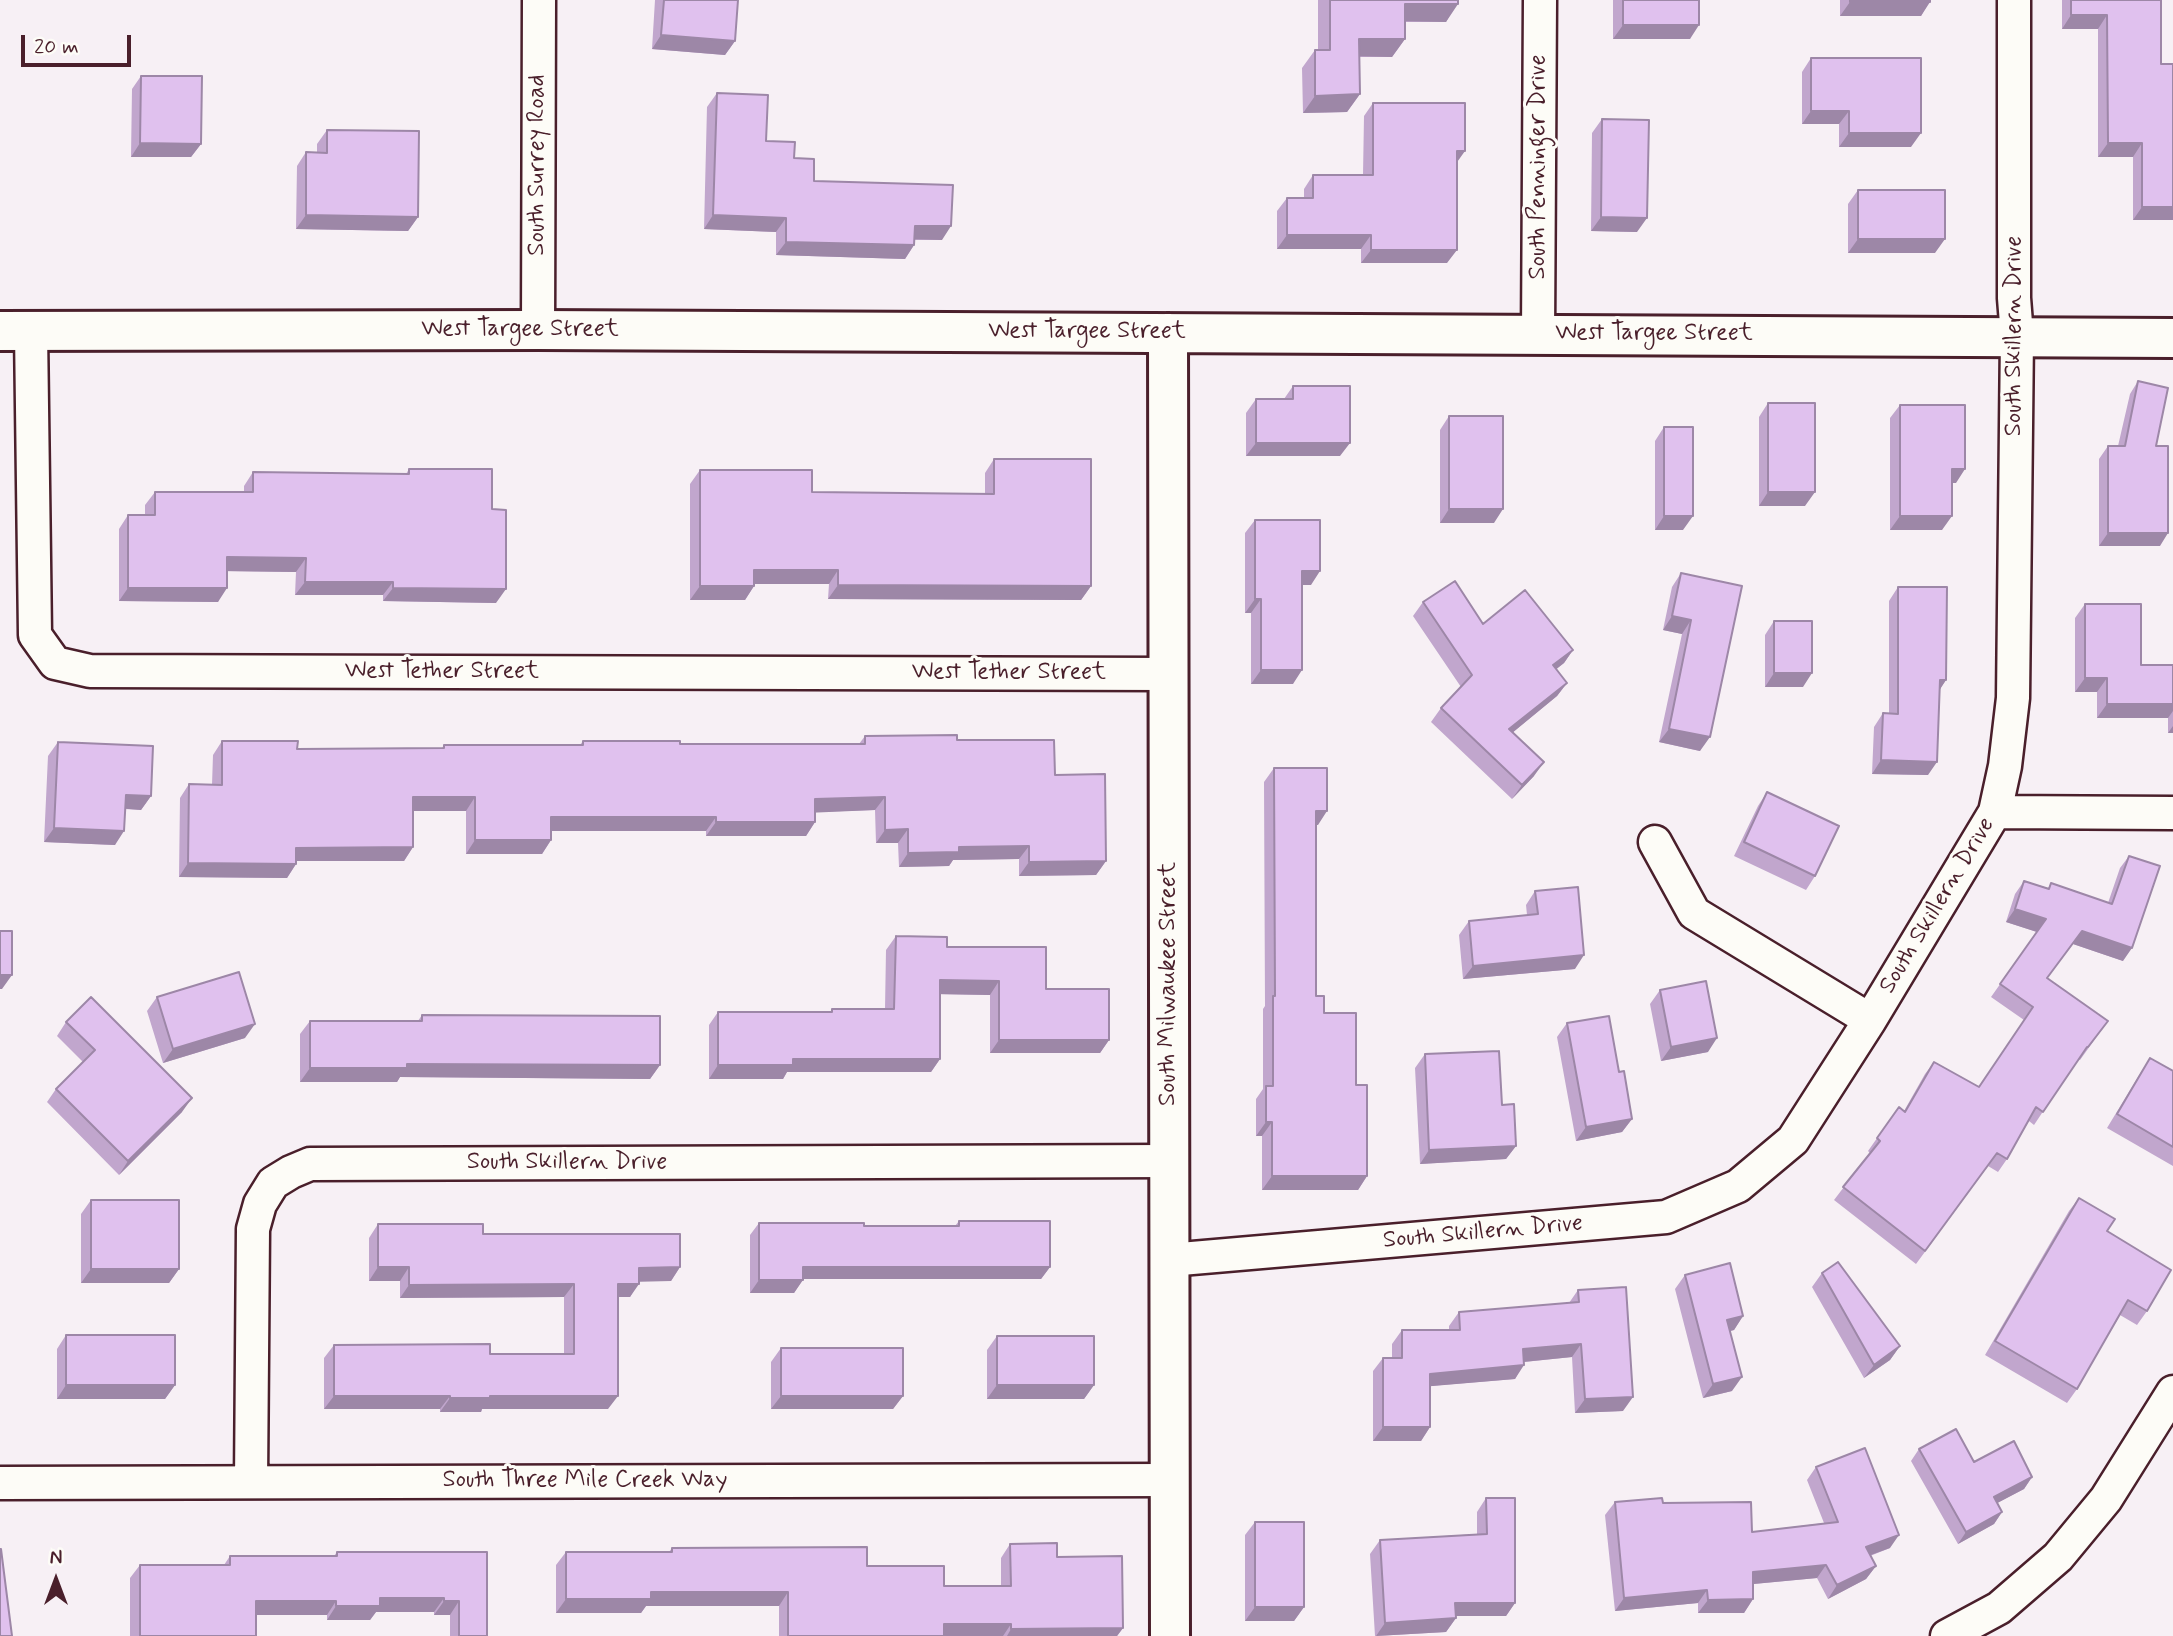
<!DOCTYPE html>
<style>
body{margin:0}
#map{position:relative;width:2173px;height:1636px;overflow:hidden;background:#f7f0f5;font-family:Mynerve,sans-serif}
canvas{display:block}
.north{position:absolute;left:21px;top:1545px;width:70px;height:70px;-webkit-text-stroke:5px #fdfcf7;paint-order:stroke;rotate:0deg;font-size:19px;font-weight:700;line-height:28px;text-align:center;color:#4a1f2b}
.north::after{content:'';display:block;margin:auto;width:24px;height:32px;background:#4a1f2b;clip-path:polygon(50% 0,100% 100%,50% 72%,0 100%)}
.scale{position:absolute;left:21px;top:35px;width:110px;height:32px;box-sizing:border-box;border:4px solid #4a1f2b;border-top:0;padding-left:9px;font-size:21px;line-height:24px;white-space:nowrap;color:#4a1f2b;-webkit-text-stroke:5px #fdfcf7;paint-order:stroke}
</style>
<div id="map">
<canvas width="2173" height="1636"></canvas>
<div class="north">N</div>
<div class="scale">20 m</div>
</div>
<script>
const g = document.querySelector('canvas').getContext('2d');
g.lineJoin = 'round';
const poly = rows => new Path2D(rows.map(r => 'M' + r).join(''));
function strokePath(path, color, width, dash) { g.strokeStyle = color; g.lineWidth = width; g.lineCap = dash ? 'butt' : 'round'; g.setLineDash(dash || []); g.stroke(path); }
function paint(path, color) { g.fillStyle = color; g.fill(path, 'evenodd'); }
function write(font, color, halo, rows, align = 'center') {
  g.font = font + ' Mynerve,sans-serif'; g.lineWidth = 6; g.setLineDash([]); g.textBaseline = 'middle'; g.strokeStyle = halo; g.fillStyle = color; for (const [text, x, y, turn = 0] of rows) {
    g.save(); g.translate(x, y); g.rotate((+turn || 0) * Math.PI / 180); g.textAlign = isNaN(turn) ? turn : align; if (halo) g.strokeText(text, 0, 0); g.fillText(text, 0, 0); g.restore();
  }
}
const street = poly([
 [538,330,539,0],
 [31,331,35,635,55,663,90,671,1169,674],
 [1538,334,1540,0],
 [1995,812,2173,813],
 [1655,842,1694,913,1870,1020],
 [1169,1260,1666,1217,1738,1186,1793,1140,1870,1020,1995,812,2005,766,2013,698,2017,336,2014,298,2014,0],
 [251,1482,253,1229,260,1204,273,1183,291,1172,310,1164,1169,1161],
 [0,1483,1169,1480],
 [1947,1636,1999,1608,2058,1557,2106,1499,2173,1392]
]);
const secondary = poly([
 [0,331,538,330,2173,338],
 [1168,333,1170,1636]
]);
strokePath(street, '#4a1f2b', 37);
strokePath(secondary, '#4a1f2b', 44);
strokePath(street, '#fdfcf7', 32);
strokePath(secondary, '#fdfcf7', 38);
paint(poly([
 [655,0,738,0,735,41,725,55,652,49],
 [1318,0,1458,0,1446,22,1405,22,1405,39,1392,57,1359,57,1360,94,1347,112,1303,113,1302,68,1315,50,1318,50],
 [1613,0,1699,0,1690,39,1613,39],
 [1840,0,1930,0,1921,16,1840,16],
 [2062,0,2161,0,2161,64,2173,220,2133,220,2133,157,2098,157,2098,29,2062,29],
 [1811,58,1911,147,1839,147,1839,124,1802,124,1802,72],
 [141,76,201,144,191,157,131,157,132,89],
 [717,93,766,141,794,158,814,181,942,240,914,240,914,245,905,259,776,255,776,232,704,229,707,107],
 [1373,103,1457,162,1447,263,1361,263,1361,249,1277,249,1277,211,1287,198,1304,198,1304,189,1313,175,1363,175,1364,116],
 [1602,119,1637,232,1591,231,1592,133],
 [327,130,418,217,408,231,296,229,297,166,306,152,317,153,317,144],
 [1858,190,1935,253,1848,253,1848,204],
 [2138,381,2156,446,2160,546,2099,546,2099,459,2108,446,2118,446,2130,394],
 [1293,386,1340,456,1246,456,1246,413,1256,399,1284,399],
 [1768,403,1805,506,1759,506,1759,417],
 [1900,405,1956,483,1952,483,1942,530,1890,530,1890,418],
 [1449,416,1494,523,1440,523,1440,430],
 [1664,427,1683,530,1655,530,1655,441],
 [994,459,1091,586,1081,600,828,599,829,584,754,584,754,586,745,600,690,600,690,484,700,470,812,492,985,494,985,473],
 [409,469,492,509,496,603,383,601,383,595,295,595,296,572,227,571,218,602,119,601,119,529,128,515,145,515,145,505,155,492,244,492,244,486,253,472,406,474],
 [1255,520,1311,585,1302,585,1293,684,1251,684,1251,613,1245,613,1245,533],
 [1681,573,1742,586,1700,751,1659,742,1682,634,1663,630,1672,587],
 [1898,587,1946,680,1939,690,1928,775,1872,774,1874,727,1883,713,1889,714,1889,601],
 [1423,602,1483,624,1573,650,1564,663,1556,669,1567,683,1557,696,1513,732,1534,776,1512,799,1431,722,1441,708,1461,687,1413,616],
 [2085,604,2141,665,2173,665,2173,733,2168,733,2168,718,2097,718,2097,692,2075,692,2075,618],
 [1774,621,1803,687,1765,687,1765,635],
 [865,736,957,740,1055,775,1106,861,1096,875,1019,876,1019,859,953,860,949,866,899,867,898,843,876,843,875,810,815,812,815,822,806,836,706,836,706,831,551,831,551,840,542,854,466,854,466,811,413,811,413,847,404,861,296,861,296,864,287,878,179,877,180,798,189,784,212,785,213,755,222,741,297,749,442,748,444,745,580,745,583,741,680,744,859,744],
 [58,742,151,796,141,810,125,809,115,845,44,842,48,756],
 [1274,768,1318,825,1316,825,1316,996,1356,1085,1367,1176,1358,1190,1262,1190,1262,1136,1256,1136,1256,1099,1263,1089,1263,1009,1265,1006,1264,782],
 [1767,792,1815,876,1806,890,1734,856,1758,806],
 [2129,856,2123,961,2073,944,2047,978,2108,1021,2080,1060,2078,1059,2034,1125,2029,1121,2007,1159,1998,1172,1988,1166,1916,1264,1834,1200,1870,1153,1868,1151,1899,1107,1904,1111,1925,1074,1934,1062,1979,1087,2024,1020,1991,997,2037,932,2006,922,2015,894,2024,881,2048,888,2051,883,2108,903,2120,868],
 [1535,891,1575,969,1463,979,1459,935,1469,921,1527,915,1526,905],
 [896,936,947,947,1046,989,1109,1040,1100,1053,990,1053,990,995,940,994,940,1059,931,1072,787,1072,783,1079,709,1079,709,1025,718,1012,830,1012,832,1009,885,1009,886,950],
 [1660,990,1708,1052,1661,1061,1650,1004],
 [157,997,245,1038,163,1063,147,1011],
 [422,1015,660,1065,650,1079,400,1077,397,1082,300,1082,300,1034,310,1021,418,1021],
 [66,1022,182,1112,119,1175,47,1102,56,1089,83,1062,57,1036],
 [1567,1023,1619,1072,1632,1119,1622,1132,1576,1141,1557,1037],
 [1425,1054,1502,1105,1516,1146,1506,1159,1420,1164,1415,1068],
 [2150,1058,2173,1071,2173,1166,2107,1128,2141,1072],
 [2079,1198,2107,1231,2147,1311,2137,1325,2120,1315,2077,1389,2067,1403,1985,1355,2069,1211],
 [91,1200,179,1269,169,1283,81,1283,81,1214],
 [959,1221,1050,1267,1041,1279,803,1279,794,1293,750,1293,750,1235,759,1223,864,1226,955,1226],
 [378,1224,483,1234,680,1267,671,1281,639,1281,630,1297,618,1297,608,1409,482,1409,481,1412,440,1412,440,1409,324,1409,324,1358,334,1345,490,1354,564,1354,564,1297,400,1298,400,1281,369,1281,369,1238],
 [1822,1273,1900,1346,1890,1360,1864,1378,1812,1287],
 [1685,1275,1743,1316,1734,1330,1730,1331,1732,1391,1703,1398,1675,1289],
 [1578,1290,1623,1411,1575,1413,1572,1357,1524,1362,1515,1379,1430,1386,1430,1427,1421,1441,1373,1441,1373,1371,1383,1358,1392,1358,1392,1344,1402,1330,1449,1330,1449,1326,1459,1312,1569,1303],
 [66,1335,175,1385,165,1399,57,1399,57,1349],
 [997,1336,1094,1385,1084,1399,987,1399,987,1350],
 [781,1348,903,1396,893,1409,771,1409,771,1362],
 [1919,1449,2032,1477,2024,1489,1997,1503,2002,1512,1994,1524,1958,1544,1911,1461],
 [1816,1467,1890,1548,1870,1556,1876,1566,1866,1579,1828,1599,1817,1578,1753,1584,1753,1599,1744,1613,1698,1613,1698,1603,1615,1611,1605,1515,1615,1502,1663,1503,1752,1532,1824,1523,1807,1480],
 [1486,1498,1515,1603,1506,1616,1456,1616,1456,1618,1446,1632,1375,1636,1370,1554,1380,1540,1477,1534,1477,1512],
 [1255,1522,1304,1607,1294,1621,1245,1621,1245,1535],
 [1010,1544,1057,1557,1123,1628,1117,1636,779,1636,779,1606,646,1606,641,1613,556,1613,556,1565,566,1552,669,1552,672,1548,867,1566,944,1586,1001,1586,1001,1558],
 [337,1552,487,1552,487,1636,450,1636,450,1615,434,1615,434,1612,376,1612,370,1620,327,1620,327,1615,256,1615,256,1636,130,1636,130,1578,140,1565,224,1565,230,1556,334,1556]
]), '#c1a6cd');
paint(poly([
 [1850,2,1930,2,1921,16,1840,16],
 [1405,4,1458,4,1446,22,1393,21],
 [2071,15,2107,15,2098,29,2062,29],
 [1623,25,1699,25,1690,39,1613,39],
 [661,35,735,41,725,55,652,49],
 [1359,39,1405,39,1392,57,1347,56],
 [1360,94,1347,112,1303,113,1315,96],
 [1811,111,1849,111,1839,124,1802,124],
 [1849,133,1921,133,1911,147,1839,147],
 [140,143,201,144,191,157,131,157],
 [2108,143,2142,143,2133,157,2098,157],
 [1457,151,1465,151,1455,165],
 [2142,207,2173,207,2173,220,2133,220],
 [306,215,418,217,408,231,296,229],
 [713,215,786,218,776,232,704,229],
 [1601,217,1647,218,1637,232,1591,231],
 [915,226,951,226,942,240,905,239],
 [1287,235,1371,235,1361,249,1277,249],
 [1858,239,1945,239,1935,253,1848,253],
 [786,242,914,245,905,259,776,255],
 [1371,250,1457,250,1447,263,1361,263],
 [1256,443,1350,443,1340,456,1246,456],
 [1952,469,1965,469,1956,483,1942,483],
 [1768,492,1815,492,1805,506,1759,506],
 [1449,509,1503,509,1494,523,1440,523],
 [1664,516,1693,516,1683,530,1655,530],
 [1900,516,1952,516,1942,530,1890,530],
 [2108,533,2168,533,2160,546,2099,546],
 [227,557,306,558,296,572,218,571],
 [754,570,838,570,829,584,745,584],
 [1302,571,1320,571,1311,585,1293,585],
 [305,582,393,582,383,595,295,595],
 [838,585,1091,586,1081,600,828,599],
 [700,586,754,586,745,600,690,600],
 [128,588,227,588,218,602,119,601],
 [393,588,506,589,496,603,383,601],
 [1255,599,1261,599,1251,613,1245,613],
 [1672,616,1691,620,1682,634,1663,630],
 [1573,650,1564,663,1544,679,1553,665],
 [1261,670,1302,670,1293,684,1251,684],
 [1774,673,1812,673,1803,687,1765,687],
 [2085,678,2107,678,2097,692,2075,692],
 [1940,680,1946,680,1937,694],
 [1567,683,1557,696,1500,743,1509,729],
 [2107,704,2173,704,2173,711,2168,718,2097,718],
 [2173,726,2173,733,2168,733],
 [1669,729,1710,737,1700,751,1659,742],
 [1881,760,1937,762,1928,775,1872,774],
 [1544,762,1534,776,1512,799,1522,785],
 [126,795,151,796,141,810,117,808],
 [413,797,475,797,466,811,403,811],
 [885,797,875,810,806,813,815,799],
 [1316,811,1327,811,1318,825,1306,825],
 [551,817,716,817,706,831,542,831],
 [716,822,815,822,806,836,706,836],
 [54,828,124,831,115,845,44,842],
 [908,829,898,843,876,843,885,830],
 [475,840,551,840,542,854,466,854],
 [1029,846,1019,859,953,860,949,866,899,867,908,853,959,847],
 [413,847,404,861,287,861,296,848],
 [1106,861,1096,875,1019,876,1029,862],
 [188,863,296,864,287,878,179,877],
 [2015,909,2046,919,2037,932,2006,922],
 [2082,931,2132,948,2123,961,2073,944],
 [1584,955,1575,969,1463,979,1473,966],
 [0,975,12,975,2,989,0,989],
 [940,980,999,981,990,995,931,994],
 [255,1024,245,1038,163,1063,173,1049],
 [1717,1038,1708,1052,1661,1061,1671,1047],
 [999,1040,1109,1040,1100,1053,990,1053],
 [793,1059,940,1059,931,1072,787,1072,783,1079,709,1079,718,1065],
 [407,1064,660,1065,650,1079,400,1077,397,1082,300,1082,310,1068],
 [192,1098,182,1112,119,1175,128,1161],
 [1632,1119,1622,1132,1576,1141,1586,1127],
 [1266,1122,1272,1122,1262,1136,1256,1136],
 [1516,1146,1506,1159,1420,1164,1429,1150],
 [1272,1176,1367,1176,1358,1190,1262,1190],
 [378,1267,409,1267,400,1281,369,1281],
 [680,1267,671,1281,630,1282,639,1268],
 [803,1267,1050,1267,1041,1279,794,1279],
 [91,1269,179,1269,169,1283,81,1283],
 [759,1280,803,1280,794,1293,750,1293],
 [574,1284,564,1297,400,1298,409,1285],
 [618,1284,639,1284,630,1297,608,1297],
 [1743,1316,1734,1330,1718,1334,1727,1320],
 [1581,1344,1572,1357,1513,1363,1523,1349],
 [1900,1346,1890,1360,1864,1378,1874,1365],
 [1524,1365,1515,1379,1421,1387,1430,1374],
 [1742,1377,1732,1391,1703,1398,1713,1384],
 [66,1385,175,1385,165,1399,57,1399],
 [997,1385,1094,1385,1084,1399,987,1399],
 [334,1396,450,1396,440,1409,324,1409],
 [490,1396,618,1396,608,1409,482,1409,481,1412,440,1412,450,1398],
 [781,1396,903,1396,893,1409,771,1409],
 [1633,1397,1623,1411,1575,1413,1585,1399],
 [1383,1427,1430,1427,1421,1441,1373,1441],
 [2032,1477,2024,1489,1986,1509,1994,1497],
 [2002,1512,1994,1524,1958,1544,1966,1532],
 [1899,1535,1890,1548,1857,1560,1866,1547],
 [1826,1565,1817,1578,1743,1585,1753,1572],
 [1876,1566,1866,1579,1828,1599,1837,1585],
 [1707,1590,1698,1603,1615,1611,1624,1598],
 [651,1592,788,1592,779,1606,646,1606,641,1613,556,1613,566,1599],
 [380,1598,444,1598,434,1612,376,1612,370,1620,327,1620,336,1606],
 [1753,1599,1744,1613,1698,1613,1708,1600],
 [256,1601,336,1601,327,1615,247,1615],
 [444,1601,459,1601,450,1615,434,1615],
 [1455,1603,1515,1603,1506,1616,1445,1616],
 [1255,1607,1304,1607,1294,1621,1245,1621],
 [1456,1618,1446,1632,1376,1636,1385,1623],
 [944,1624,1011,1624,1003,1636,936,1636],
 [1123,1628,1117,1636,1007,1636,1011,1629]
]), '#9d87a7');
const building = poly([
 [664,0,738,0,735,41,661,35,664,0],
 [1330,0,1458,0,1458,4,1405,4,1405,39,1359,39,1360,94,1315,96,1315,50,1330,50,1330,0],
 [1623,0,1699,0,1699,25,1623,25,1623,0],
 [1850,0,1930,0,1930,2,1850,2,1850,0],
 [2071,0,2161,0,2161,64,2173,64,2173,207,2142,207,2142,143,2108,143,2107,15,2071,15,2071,0],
 [1811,58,1921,58,1921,133,1849,133,1849,111,1811,111,1811,58],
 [141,76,202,76,201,144,140,143,141,76],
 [717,93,768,95,766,141,795,142,794,158,814,159,814,181,953,185,951,226,915,226,914,245,786,242,786,218,713,215,717,93],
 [1373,103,1465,103,1465,151,1457,151,1457,250,1371,250,1371,235,1287,235,1287,198,1313,198,1313,175,1373,175,1373,103],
 [1602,119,1649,120,1647,218,1601,217,1602,119],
 [327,130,419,131,418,217,306,215,306,152,327,153,327,130],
 [1858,190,1945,190,1945,239,1858,239,1858,190],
 [2138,381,2168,388,2156,446,2168,446,2168,533,2108,533,2108,446,2125,446,2138,381],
 [1293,386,1350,386,1350,443,1256,443,1256,399,1293,399,1293,386],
 [1768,403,1815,403,1815,492,1768,492,1768,403],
 [1900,405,1965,405,1965,469,1952,469,1952,516,1900,516,1900,405],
 [1449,416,1503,416,1503,509,1449,509,1449,416],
 [1664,427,1693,427,1693,516,1664,516,1664,427],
 [994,459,1091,459,1091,586,838,585,838,570,754,570,754,586,700,586,700,470,812,470,812,492,994,494,994,459],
 [409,469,492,469,492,509,506,510,506,589,393,588,393,582,305,582,306,558,227,557,227,588,128,588,128,515,155,515,155,492,253,492,253,472,409,474,409,469],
 [1255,520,1320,520,1320,571,1302,571,1302,670,1261,670,1261,599,1255,599,1255,520],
 [1681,573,1742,586,1710,737,1669,729,1691,620,1672,616,1681,573],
 [1455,581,1483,624,1525,590,1573,650,1553,665,1567,683,1509,729,1544,762,1522,785,1441,708,1472,675,1423,602,1455,581],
 [1898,587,1947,587,1946,680,1940,680,1937,762,1881,760,1883,713,1898,714,1898,587],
 [2085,604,2141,604,2141,665,2173,665,2173,704,2107,704,2107,678,2085,678,2085,604],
 [1774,621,1812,621,1812,673,1774,673,1774,621],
 [957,735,957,740,1054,740,1055,775,1105,774,1106,861,1029,862,1029,846,959,847,959,852,908,853,908,829,885,830,885,797,815,799,815,822,716,822,716,817,551,817,551,840,475,840,475,797,413,797,413,847,296,848,296,864,188,863,189,784,222,785,222,741,298,741,297,749,444,748,444,745,583,745,583,741,680,741,680,744,865,744,865,736,957,735],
 [58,742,153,746,151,796,126,795,124,831,54,828,58,742],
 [1274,768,1327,768,1327,811,1316,811,1316,996,1324,996,1324,1013,1356,1013,1356,1085,1367,1085,1367,1176,1272,1176,1272,1122,1266,1122,1266,1086,1273,1086,1273,996,1275,996,1274,768],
 [1767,792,1839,826,1815,876,1744,842,1767,792],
 [2129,856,2160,866,2132,948,2082,931,2047,978,2108,1021,2088,1047,2087,1047,2043,1112,2036,1107,2007,1159,1997,1153,1925,1251,1843,1187,1880,1141,1877,1138,1899,1107,1905,1112,1934,1062,1979,1087,2033,1007,2000,984,2046,919,2015,909,2024,881,2049,889,2051,883,2112,904,2129,856],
 [1578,887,1584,955,1473,966,1469,921,1538,914,1535,891,1578,887],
 [0,931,12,931,12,975,0,975,0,931],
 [896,936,947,937,947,947,1046,947,1046,989,1109,989,1109,1040,999,1040,999,981,940,980,940,1059,793,1059,793,1065,718,1065,718,1012,832,1012,832,1009,894,1009,896,936],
 [239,972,255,1024,173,1049,157,997,239,972],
 [1706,981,1717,1038,1671,1047,1660,990,1706,981],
 [91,997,192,1098,128,1161,56,1089,95,1050,66,1022,91,997],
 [422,1015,660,1016,660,1065,407,1064,407,1068,310,1068,310,1021,422,1021,422,1015],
 [1609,1016,1619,1072,1624,1071,1632,1119,1586,1127,1567,1023,1609,1016],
 [1499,1051,1502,1105,1514,1104,1516,1146,1429,1150,1425,1054,1499,1051],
 [2150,1058,2173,1071,2173,1147,2117,1114,2150,1058],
 [2079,1198,2115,1219,2107,1231,2171,1270,2147,1311,2128,1300,2077,1389,1995,1341,2079,1198],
 [91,1200,179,1200,179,1269,91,1269,91,1200],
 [959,1221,1050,1221,1050,1267,803,1267,803,1280,759,1280,759,1223,864,1223,864,1226,959,1226,959,1221],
 [378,1224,483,1224,483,1234,680,1234,680,1267,639,1268,639,1284,618,1284,618,1396,490,1396,490,1398,450,1398,450,1396,334,1396,334,1345,490,1344,490,1354,574,1354,574,1284,409,1285,409,1267,378,1267,378,1224],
 [1838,1262,1900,1346,1874,1365,1822,1273,1838,1262],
 [1730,1263,1743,1316,1727,1320,1742,1377,1713,1384,1685,1275,1730,1263],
 [1626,1287,1633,1397,1585,1399,1581,1344,1523,1349,1524,1365,1430,1374,1430,1427,1383,1427,1383,1358,1402,1358,1402,1330,1460,1330,1459,1312,1579,1302,1578,1290,1626,1287],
 [66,1335,175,1335,175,1385,66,1385,66,1335],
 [997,1336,1094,1336,1094,1385,997,1385,997,1336],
 [781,1348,903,1348,903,1396,781,1396,781,1348],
 [1956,1429,1974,1462,2014,1441,2032,1477,1994,1497,2002,1512,1966,1532,1919,1449,1956,1429],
 [1865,1448,1899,1535,1866,1547,1876,1566,1837,1585,1826,1565,1753,1572,1753,1599,1708,1600,1707,1590,1624,1598,1615,1502,1662,1498,1663,1503,1751,1502,1752,1532,1838,1522,1816,1467,1865,1448],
 [1486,1498,1515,1498,1515,1603,1455,1603,1456,1618,1385,1623,1380,1540,1487,1534,1486,1498],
 [1255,1522,1304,1522,1304,1607,1255,1607,1255,1522],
 [1057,1543,1057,1557,1122,1556,1123,1628,1011,1629,1011,1624,944,1624,944,1636,788,1636,788,1592,651,1592,651,1599,566,1599,566,1552,672,1552,672,1548,867,1547,867,1566,944,1566,944,1586,1011,1586,1010,1544,1057,1543],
 [0,1549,1,1549,12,1636,0,1636,0,1549],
 [337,1552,487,1552,487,1636,459,1636,459,1601,444,1601,444,1598,380,1598,380,1606,336,1606,336,1601,256,1601,256,1636,140,1636,140,1565,230,1565,230,1556,337,1556,337,1552]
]);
paint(building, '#e0c1ee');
strokePath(building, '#9d87a7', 2);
write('24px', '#4a1f2b', '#fdfcf7', [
 ["South Surrey Road",538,165,-90],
 ["South Penninger Drive",1539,167,-90],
 ["West Targee Street",520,330],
 ["West Targee Street",1087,332],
 ["West Targee Street",1654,334],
 ["South Skillern Drive",2015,336,-90],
 ["West Tether Street",442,672],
 ["West Tether Street",1009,673],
 ["South Skillern Drive",1938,906,-59],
 ["South Milwaukee Street",1169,984,-90],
 ["South Skillern Drive",567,1163],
 ["South Skillern Drive",1483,1233,-5],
 ["South Three Mile Creek Way",585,1481]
]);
</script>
